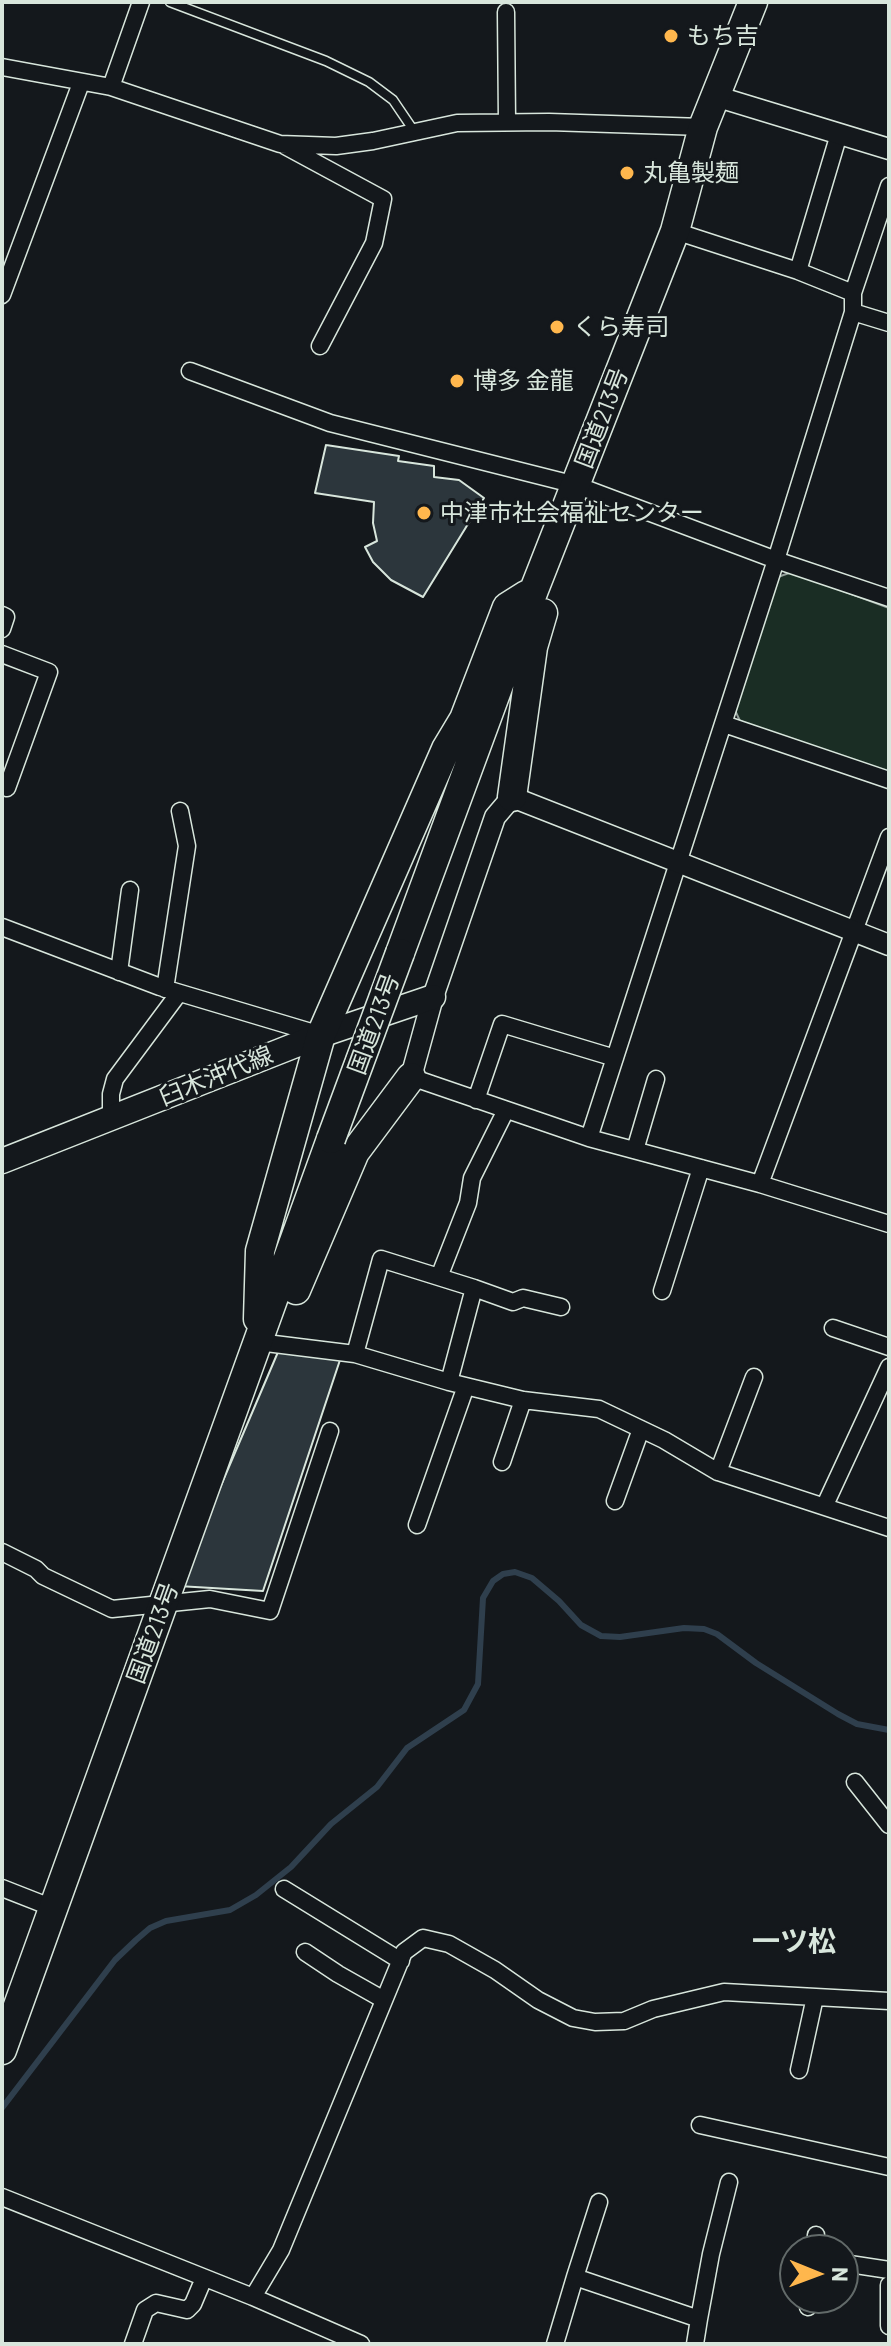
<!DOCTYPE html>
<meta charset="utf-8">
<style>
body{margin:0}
#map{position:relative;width:891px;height:2346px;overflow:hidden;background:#14181c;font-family:Barlow,sans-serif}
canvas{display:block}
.frame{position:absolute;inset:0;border:4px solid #d8e6dc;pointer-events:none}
.north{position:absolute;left:779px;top:2234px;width:80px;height:80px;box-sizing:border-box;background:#14181c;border:2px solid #626a69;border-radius:50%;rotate:91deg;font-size:22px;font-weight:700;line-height:32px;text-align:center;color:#d8e6dc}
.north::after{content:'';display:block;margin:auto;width:28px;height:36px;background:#ffb74d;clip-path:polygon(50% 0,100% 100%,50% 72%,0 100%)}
</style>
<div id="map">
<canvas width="891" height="2346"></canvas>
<div class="frame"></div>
<div class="north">N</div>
</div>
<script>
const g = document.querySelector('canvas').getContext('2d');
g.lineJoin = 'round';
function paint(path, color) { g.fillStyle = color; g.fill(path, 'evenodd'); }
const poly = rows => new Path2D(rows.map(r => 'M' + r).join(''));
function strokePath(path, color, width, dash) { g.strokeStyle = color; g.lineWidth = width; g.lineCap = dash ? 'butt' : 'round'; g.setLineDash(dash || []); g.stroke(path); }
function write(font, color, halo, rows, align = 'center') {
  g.font = font + ' Barlow,"Noto Sans JP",sans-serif'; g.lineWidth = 6; g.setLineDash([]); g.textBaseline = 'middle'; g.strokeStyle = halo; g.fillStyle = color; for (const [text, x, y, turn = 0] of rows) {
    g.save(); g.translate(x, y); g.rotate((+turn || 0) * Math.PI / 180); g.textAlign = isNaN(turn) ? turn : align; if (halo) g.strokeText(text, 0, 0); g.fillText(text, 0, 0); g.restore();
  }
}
const green = poly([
 [792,572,889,608,889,776,740,721,733,706,775,578,792,572]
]);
paint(green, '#1a2d24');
strokePath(green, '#939e99', 2);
strokePath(poly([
 [2,2108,115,1960,136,1940,150,1928,166,1921,230,1910,256,1895,291,1867,331,1824,377,1787,407,1748,464,1710,478,1684,483,1598,493,1581,503,1574,515,1572,532,1578,559,1601,581,1625,601,1636,620,1637,684,1628,704,1629,717,1634,756,1663,838,1714,857,1724,889,1730]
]), '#2f3f4d', 6);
const building = poly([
 [326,445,399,456,398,461,434,466,434,477,459,480,484,498,423,597,391,580,373,562,365,547,377,541,373,523,374,502,315,493,326,445],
 [278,1352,341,1357,263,1591,178,1586,278,1352]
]);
paint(building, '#2c363c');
strokePath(building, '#d8e6dc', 2);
const service = poly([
 [170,2,326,61,369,82,393,100,414,131]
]);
const minor = poly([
 [506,12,507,122],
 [2,67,111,87,280,144,336,146,373,141,457,123,549,122,703,127],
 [111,87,141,2],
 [285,146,383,199,374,243,320,346],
 [675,231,798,271,853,293],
 [798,271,839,134],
 [2,295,81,83],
 [853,312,889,323],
 [190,371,330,423,576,485,776,560,889,598],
 [2,615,6,617,2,629],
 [2,654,49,672,7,788],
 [724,724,889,780],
 [2,927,160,987,321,1035],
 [119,972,130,890],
 [165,989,187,846,180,811],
 [411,1077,589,1138,760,1184,889,1224],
 [476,1100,502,1024,615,1058],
 [111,1118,111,1094,115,1079,179,993],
 [589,1138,776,560,853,312,853,293,889,186],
 [635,1150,656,1079],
 [760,1184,889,837],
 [439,1277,468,1203,472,1178,506,1110],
 [474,1288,513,1302,523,1298,561,1307],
 [662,1291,701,1168],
 [833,1328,889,1347],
 [258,1342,355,1354,449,1382,523,1400,599,1409,664,1440,718,1472,889,1528],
 [355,1354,381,1259,474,1288,449,1382],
 [502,1462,523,1400],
 [718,1472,754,1377],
 [615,1501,641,1429],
 [825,1505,889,1367],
 [417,1525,466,1386],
 [2,1552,36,1569,43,1576,112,1609,210,1599,270,1611,330,1431],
 [855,1782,889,1825],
 [2,1888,53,1908],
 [284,1889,401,1961],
 [305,1952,338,1974,384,2000],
 [799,2070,815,1997],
 [700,2125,889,2167],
 [2,2197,253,2297,361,2344],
 [815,2250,816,2235],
 [843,2263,889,2270],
 [575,2277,599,2202],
 [889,2285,889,2326],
 [253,2297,281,2250,404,1952,423,1938,449,1944,495,1970,538,2000,573,2018,595,2022,624,2021,653,2009,724,1992,889,2001],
 [808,2307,809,2298],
 [699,2319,711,2254,729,2182],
 [133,2344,145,2310,156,2303,187,2310,193,2304,204,2278],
 [555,2344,575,2277,699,2319,695,2344]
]);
const tertiary = poly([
 [715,96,889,149],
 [411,1077,433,997,495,817,512,797,889,945]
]);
const secondary = poly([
 [2,1161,321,1035,433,997]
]);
const trunk = poly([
 [512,797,533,647,543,613],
 [400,953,534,590,675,231,703,127,753,2],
 [296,1290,355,1152,411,1077],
 [258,1319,260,1251,321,1035,446,749,464,719,507,607,526,595],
 [2,2050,331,1139]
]);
strokePath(service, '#d8e6dc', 11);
strokePath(minor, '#d8e6dc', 19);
strokePath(tertiary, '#d8e6dc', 23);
strokePath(secondary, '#d8e6dc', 27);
strokePath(trunk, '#d8e6dc', 31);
strokePath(service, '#14181c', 8);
strokePath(minor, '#14181c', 16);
strokePath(tertiary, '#14181c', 20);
strokePath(secondary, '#14181c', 24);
strokePath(trunk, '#14181c', 28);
const trunkBridge = poly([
 [331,1139,400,953]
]);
strokePath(trunkBridge, '#d8e6dc', 31, []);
strokePath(trunkBridge, '#14181c', 28);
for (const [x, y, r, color] of [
 [671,36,8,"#ffb74d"],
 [627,173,8,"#ffb74d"],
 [557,327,8,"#ffb74d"],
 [457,381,8,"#ffb74d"],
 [424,513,8,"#ffb74d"]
]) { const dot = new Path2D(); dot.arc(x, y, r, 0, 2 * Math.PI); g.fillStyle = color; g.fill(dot); strokePath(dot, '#14181c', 3); }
write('24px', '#d8e6dc', '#14181c', [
 ["もち吉",687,36],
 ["丸亀製麺",643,173],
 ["くら寿司",573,327],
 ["博多 金龍",473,381],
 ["中津市社会福祉センター",440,513]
], 'left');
write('24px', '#d8e6dc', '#14181c', [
 ["国道213号",602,418,-69],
 ["国道213号",374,1024,-70],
 ["臼木沖代線",216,1076,-22],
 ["国道213号",153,1633,-70]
]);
write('bold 28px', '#d8e6dc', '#14181c', [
 ["一ツ松",794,1942]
]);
</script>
